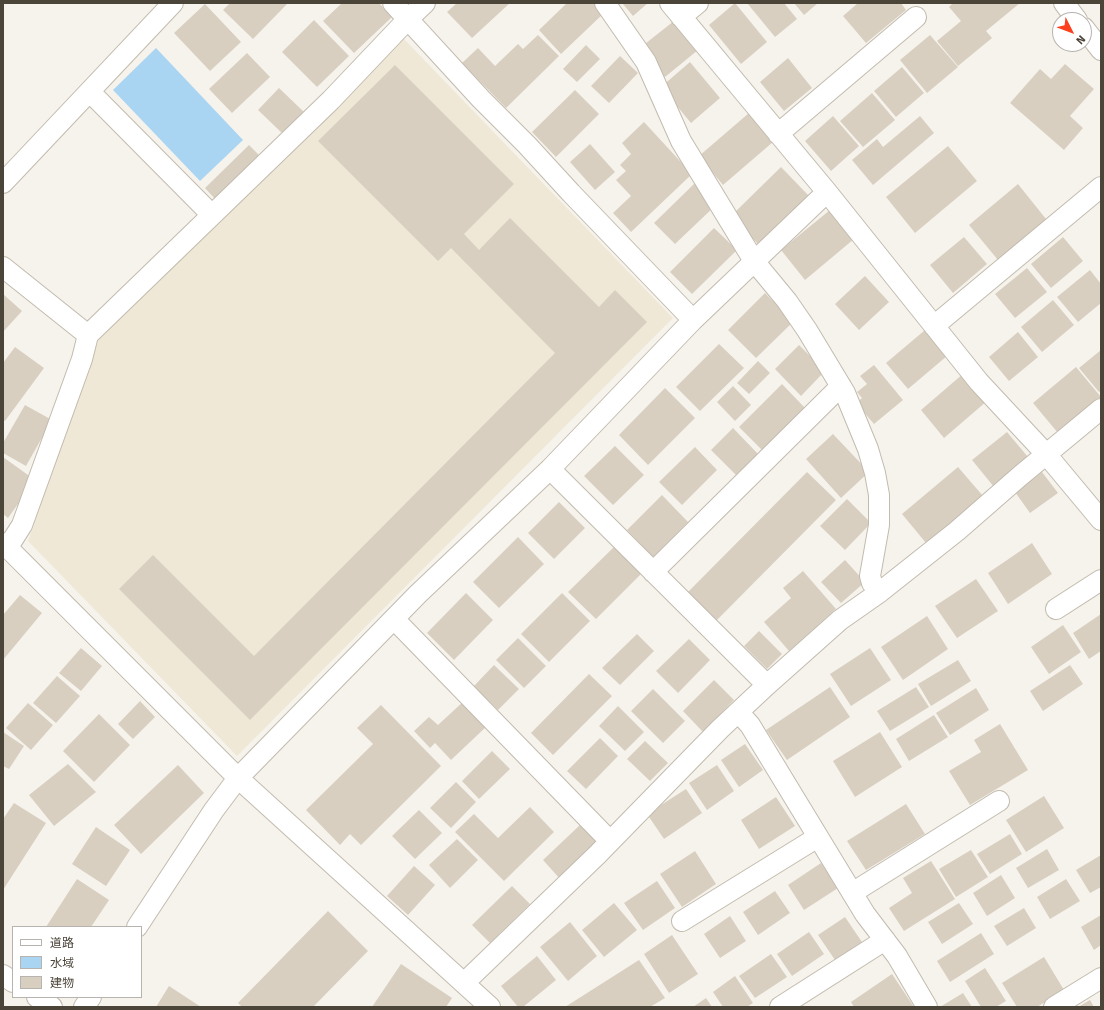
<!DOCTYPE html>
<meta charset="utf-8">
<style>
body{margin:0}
#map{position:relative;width:1104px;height:1010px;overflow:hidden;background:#f6f3ec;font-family:Signika,"Noto Sans JP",sans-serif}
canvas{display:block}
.frame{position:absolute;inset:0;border:4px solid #4b4439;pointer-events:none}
.legend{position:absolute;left:12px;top:926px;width:130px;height:72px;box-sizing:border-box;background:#fff;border:1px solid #b7b4b0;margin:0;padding:5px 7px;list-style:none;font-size:12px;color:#4b4439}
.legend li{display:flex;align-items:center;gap:8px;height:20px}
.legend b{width:20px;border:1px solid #b7b4b0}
.north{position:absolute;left:1052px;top:12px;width:40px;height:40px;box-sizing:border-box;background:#fff;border:1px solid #b7b4b0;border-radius:50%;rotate:132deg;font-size:11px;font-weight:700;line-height:16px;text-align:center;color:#4b4439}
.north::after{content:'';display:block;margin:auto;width:14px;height:18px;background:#fc3f1d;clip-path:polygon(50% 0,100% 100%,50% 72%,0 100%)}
</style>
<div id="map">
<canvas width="1104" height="1010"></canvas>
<div class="frame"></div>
<ul class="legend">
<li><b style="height:5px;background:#fff"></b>道路</li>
<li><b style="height:11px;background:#a9d4f2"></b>水域</li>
<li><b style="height:11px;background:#d8cfc1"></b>建物</li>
</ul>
<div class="north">N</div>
</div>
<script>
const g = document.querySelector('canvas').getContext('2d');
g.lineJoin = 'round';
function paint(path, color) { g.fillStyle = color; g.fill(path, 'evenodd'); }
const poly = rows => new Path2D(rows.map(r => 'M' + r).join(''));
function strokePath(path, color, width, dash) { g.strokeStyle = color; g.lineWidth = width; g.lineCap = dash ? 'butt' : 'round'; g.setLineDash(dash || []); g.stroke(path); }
paint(poly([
 [403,38,673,318,237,756,28,541,100,336]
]), '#efe8d6');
paint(poly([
 [156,48,243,140,200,181,113,90]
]), '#a9d4f2');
paint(poly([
 [230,3,288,3,253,39,223,10],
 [342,3,379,3,392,17,354,53,323,21],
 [457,3,510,3,472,38,447,12],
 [567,3,595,3,604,13,561,54,539,30],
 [624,3,648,3,633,16,623,4],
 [735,3,767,42,741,64,709,25],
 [747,3,784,3,797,19,775,37],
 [794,3,818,3,804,15],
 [858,3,901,3,906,10,866,43,843,16],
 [953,3,1020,3,986,31,992,38,958,66,937,41,961,21,949,7],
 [205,4,241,42,210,71,174,33],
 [314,20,349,56,317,87,282,52],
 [674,21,698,50,665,77,641,47],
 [538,35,559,56,506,108,462,63,478,48,495,66,518,44,523,49],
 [930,35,958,67,927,93,900,60],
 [586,45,600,59,577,82,563,69],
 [247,53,270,77,232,113,209,89],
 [620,56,638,73,609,103,591,86],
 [788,58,812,88,784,111,760,82],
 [690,62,720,98,691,123,661,87],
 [1065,64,1094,89,1070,116,1083,128,1064,150,1010,103,1040,69,1051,79],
 [395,65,514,184,464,234,479,250,510,218,599,307,615,290,647,322,250,720,119,589,153,555,254,656,555,353,451,248,438,261,318,141],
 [902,67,924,93,896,117,874,91],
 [279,88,304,112,283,134,258,110],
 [575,90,599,114,556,157,532,132],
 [872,93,895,120,863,147,840,121],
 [749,113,773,142,723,185,699,156],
 [833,116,859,146,831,171,805,141],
 [920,116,934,133,873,185,852,160,877,139,883,147],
 [644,122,692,174,631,232,613,213,631,196,616,180,626,171,620,165,631,154,622,143],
 [590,144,615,172,595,190,570,162],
 [249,145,259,155,215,199,205,188],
 [948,146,977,181,915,233,886,197],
 [781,167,809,196,759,245,731,216],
 [695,183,716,205,675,244,654,223],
 [1018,184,1046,219,998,260,969,225],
 [830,210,854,239,805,280,781,250],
 [714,228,737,250,692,294,670,272],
 [964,237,987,264,953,293,930,265],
 [1063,237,1083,261,1051,288,1031,264],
 [1027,268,1047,292,1015,318,995,294],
 [1090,270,1101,284,1101,303,1078,322,1057,297],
 [865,276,889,302,859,330,835,304],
 [765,293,793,322,756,358,728,330],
 [3,294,22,311,3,332],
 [1053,300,1074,325,1042,352,1021,327],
 [925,330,947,356,908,389,886,363],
 [1018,332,1038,357,1009,381,989,357],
 [719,344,744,368,700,411,676,387],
 [799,345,825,371,801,396,775,369],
 [15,347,44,368,5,421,3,420,3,363],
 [1101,350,1101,391,1099,392,1079,368],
 [758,361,770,373,749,394,737,383],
 [874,365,903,400,874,424,856,403,862,398,857,392,867,384,860,376],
 [1076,367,1101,397,1058,433,1033,403],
 [964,373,987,401,944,438,921,410],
 [782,384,805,408,763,451,739,427],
 [733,386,751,405,735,421,717,402],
 [665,388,695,418,648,465,619,435],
 [25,405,52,420,26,466,3,453,3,443],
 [733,428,760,456,738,477,711,450],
 [1007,432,1028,457,994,487,972,460],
 [833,434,869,472,841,498,806,459],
 [615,446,644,475,613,505,584,476],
 [695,447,717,470,682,505,659,482],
 [3,457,35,480,8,518,3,514],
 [958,467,983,496,926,543,902,514],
 [807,472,836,500,716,621,688,592],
 [1042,472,1058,493,1030,513,1015,492],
 [662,495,688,522,653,557,627,530],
 [847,499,871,523,845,550,820,526],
 [559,502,585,528,554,559,528,533],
 [518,537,544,564,499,608,473,582],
 [1032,543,1052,574,1008,604,988,573],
 [614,547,641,574,596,619,568,592],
 [845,560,865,582,841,603,821,582],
 [803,571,836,609,789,651,764,622,791,598,783,588],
 [976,579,998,611,957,638,935,606],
 [466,593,493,620,454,660,427,633],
 [562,593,590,621,549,662,521,634],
 [20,595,42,613,3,660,3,615],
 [1101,614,1101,651,1089,659,1073,633],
 [927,616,948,649,903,680,881,647],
 [1063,625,1081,652,1049,674,1031,647],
 [759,631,782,654,767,669,744,646],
 [637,634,654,651,620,685,602,668],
 [518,638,546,666,524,688,496,660],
 [689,639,710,660,678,693,656,671],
 [81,648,102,666,81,691,59,673],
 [870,648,891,680,851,706,830,674],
 [958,660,971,681,931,706,918,684],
 [494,665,519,689,498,710,474,686],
 [1070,665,1083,684,1043,711,1030,691],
 [589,674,612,696,553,755,531,733],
 [57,676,80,696,56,723,33,703],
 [714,680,734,700,703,732,683,711],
 [830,687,850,717,787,760,766,730],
 [916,687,929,707,890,731,877,711],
 [976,688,989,710,950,735,936,713],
 [653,689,685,721,663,743,631,711],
 [140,701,155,717,133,739,118,724],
 [464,701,487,726,451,760,435,743,430,748,414,731,429,717,438,725],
 [28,703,53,725,31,750,6,728],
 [381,705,441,766,361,845,350,834,340,845,306,810,373,744,357,728],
 [618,706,644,732,625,751,599,726],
 [99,714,130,745,94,782,63,751],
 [934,715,948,737,909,761,896,739],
 [1000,724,1028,770,970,805,949,771,981,752,974,740],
 [3,732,24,746,9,769,3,766],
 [880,732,902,767,855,797,833,761],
 [600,738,618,756,586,789,567,771],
 [645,741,668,763,650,781,627,759],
 [745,744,763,770,739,787,721,760],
 [492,751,510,769,479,799,462,781],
 [68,764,96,792,54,826,29,795],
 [178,765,204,793,141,854,114,825],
 [717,765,734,791,707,810,689,783],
 [456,782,476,802,451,828,430,808],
 [686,789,702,813,664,839,647,814],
 [1044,796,1064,828,1026,852,1006,820],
 [776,797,795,826,759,849,741,820],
 [14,803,46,823,3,890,3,819],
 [906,804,925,834,866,870,847,841],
 [530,807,554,832,504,881,455,832,474,814,498,838],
 [419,810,442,833,415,859,392,836],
 [580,825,599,844,561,880,543,860],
 [96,827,130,850,106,886,72,864],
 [1010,834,1022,854,990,874,977,854],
 [457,839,478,860,450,888,429,865],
 [1047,849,1059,870,1028,888,1016,868],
 [971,850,988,877,956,897,939,869],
 [695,851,716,884,682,907,660,874],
 [1101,855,1101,887,1090,893,1076,870],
 [931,861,955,899,904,931,889,908,912,893,903,878],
 [821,863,838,888,804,910,788,885],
 [414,866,435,885,408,915,387,896],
 [1001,875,1015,898,987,916,973,893],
 [77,879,109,900,91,927,46,927],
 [1066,879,1080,901,1050,919,1037,897],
 [657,881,675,908,643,930,624,903],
 [512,886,530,904,490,943,472,925],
 [775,891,790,913,758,935,743,912],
 [614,903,637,930,604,957,582,930],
 [959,903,973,924,942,944,928,922],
 [1024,908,1036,928,1007,946,994,926],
 [328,911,368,951,313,1007,242,1007,238,1003],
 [1101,915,1101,945,1094,950,1081,927],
 [730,916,746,941,720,958,704,934],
 [845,917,862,942,835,960,818,935],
 [570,922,597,956,568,981,540,947],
 [809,932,824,954,792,976,777,954],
 [981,933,994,954,950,982,937,961],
 [672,935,698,974,669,993,644,954],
 [771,954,787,977,755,998,739,976],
 [537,956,556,980,523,1007,518,1007,501,986],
 [1044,957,1064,990,1037,1007,1017,1007,1002,983],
 [639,960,665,998,650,1007,565,1007],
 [401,964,452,998,446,1007,372,1007],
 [985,968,1006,1001,996,1007,981,1007,965,981],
 [892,974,914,1007,854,1007,851,1002],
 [735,976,753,1003,747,1007,723,1007,713,992],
 [169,986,201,1007,156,1007],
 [963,993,972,1007,940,1007],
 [706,998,712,1007,693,1007],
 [1090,1000,1094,1007,1078,1007]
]), '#d8cfc1');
const minor = poly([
 [393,3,481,99,527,145,571,193,693,320],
 [605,3,646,62,681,141,754,261,787,301,807,330,845,393,868,449,875,473,879,495,879,525,870,576,872,583,880,592],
 [670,3,827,192,979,382,1046,454,1101,520],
 [1064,3,1077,20],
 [681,17,698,3],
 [1084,28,1101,50],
 [90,92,212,215],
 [778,134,916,17],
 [3,183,173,3],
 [3,267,88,335],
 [934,326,1101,187],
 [550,469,767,685],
 [3,543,238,778,490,1007],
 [8,547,22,525,82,359,88,335,331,100,408,19,425,3],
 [653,572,841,386],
 [1056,609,1101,580],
 [394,619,610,841],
 [739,713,750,725,865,914,897,956,927,1007],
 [852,893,999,801],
 [682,921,818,837],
 [137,927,214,810,238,778,418,594,550,469,693,320,827,192],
 [3,975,13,982],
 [464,983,597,855,720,729,767,685,840,620,880,592,957,531,1020,476,1101,409],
 [37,997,52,1007],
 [84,1007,91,997],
 [780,1007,885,940],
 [1054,1007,1101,978]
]);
strokePath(minor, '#c2bbae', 22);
strokePath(minor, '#fff', 20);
</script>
